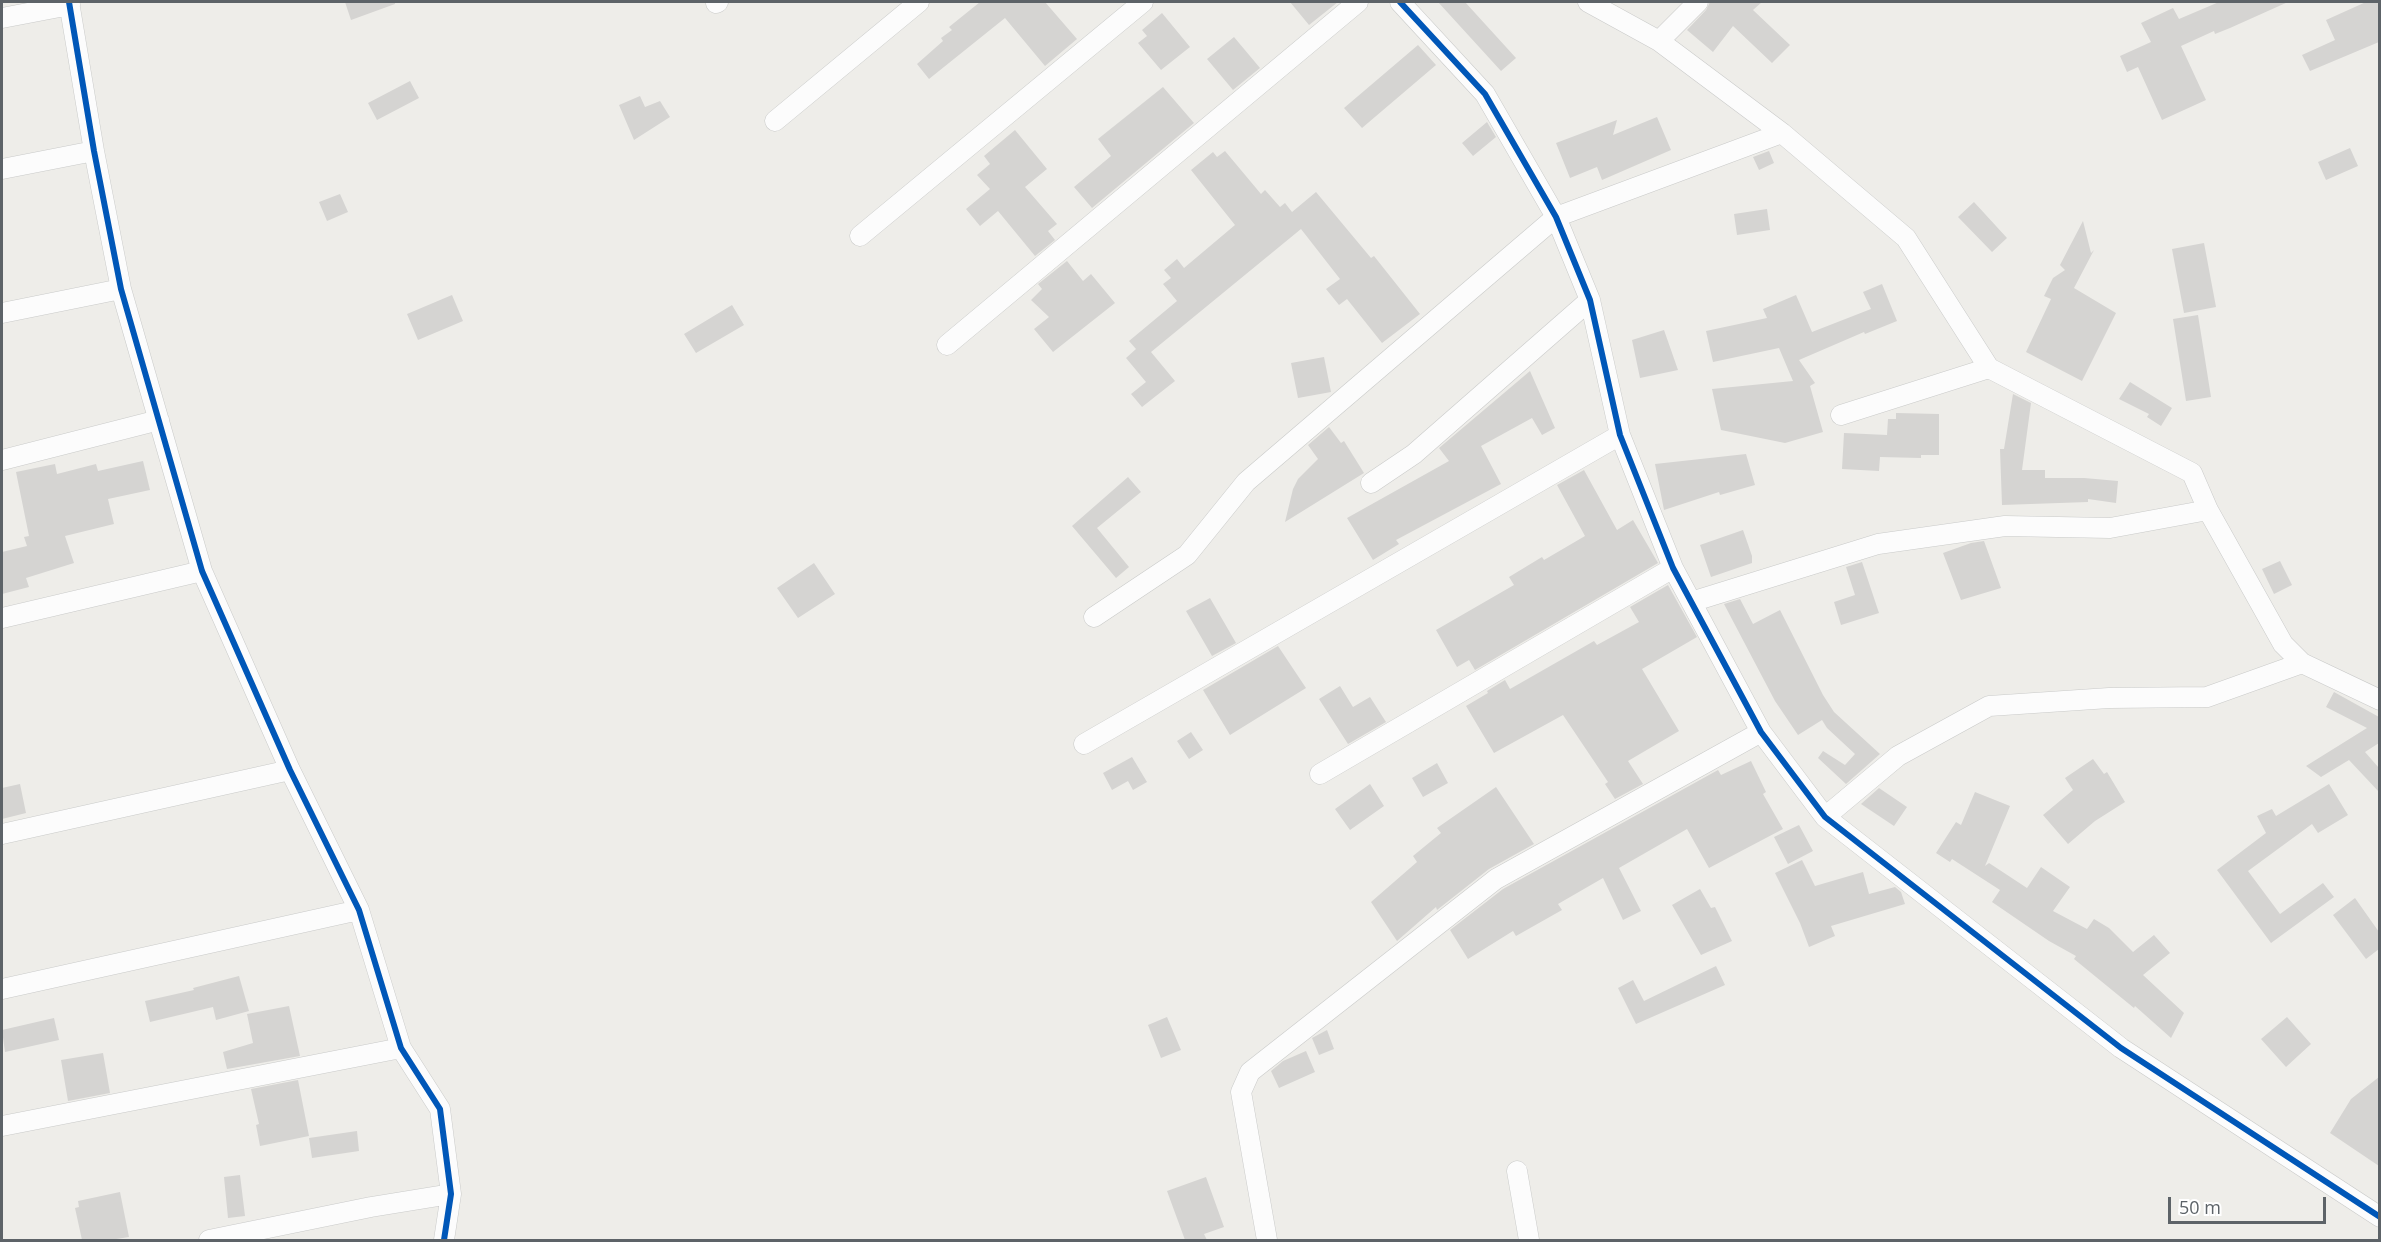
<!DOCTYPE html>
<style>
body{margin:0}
#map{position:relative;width:2381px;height:1242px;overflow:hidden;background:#eeede9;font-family:"Open Sans",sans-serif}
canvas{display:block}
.frame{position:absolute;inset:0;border:3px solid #5d6368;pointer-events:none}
.scale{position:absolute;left:2168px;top:1197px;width:158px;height:27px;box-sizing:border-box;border:3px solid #5d6368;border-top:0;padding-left:8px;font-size:18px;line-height:21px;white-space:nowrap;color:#5d6368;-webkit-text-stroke:4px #fff;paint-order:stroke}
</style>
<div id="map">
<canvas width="2381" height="1242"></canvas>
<div class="frame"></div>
<div class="scale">50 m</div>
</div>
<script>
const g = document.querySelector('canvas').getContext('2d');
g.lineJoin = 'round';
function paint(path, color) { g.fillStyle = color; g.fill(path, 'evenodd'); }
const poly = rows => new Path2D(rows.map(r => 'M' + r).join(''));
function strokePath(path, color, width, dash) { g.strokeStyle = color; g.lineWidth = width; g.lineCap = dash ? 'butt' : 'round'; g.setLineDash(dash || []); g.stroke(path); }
paint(poly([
 [345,2,395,2,395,4,351,20],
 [980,2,1045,2,1077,39,1045,66,1005,18,929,79,917,64,943,41,941,38,952,30,949,27],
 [1290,2,1338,2,1309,25],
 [1438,2,1465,2,1516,58,1501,71],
 [1710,2,1762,2,1753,10,1790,45,1772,63,1733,26,1713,52,1687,30,1706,10],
 [2219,2,2288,2,2230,28,2215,34,2214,31,2181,46,2206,100,2162,120,2138,67,2127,72,2120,56,2151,42,2141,23,2173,8,2179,19],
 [2366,2,2379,2,2379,42,2310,71,2302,55,2335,40,2326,20],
 [1162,13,1190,47,1161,70,1138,43,1147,36,1142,30],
 [1234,37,1260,68,1233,90,1207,59],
 [1418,45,1436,65,1362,128,1344,108],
 [410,81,419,98,377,120,368,103],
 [1163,87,1194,123,1092,208,1074,187,1111,156,1098,139],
 [640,96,645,107,660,101,670,117,634,140,619,105],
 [1657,117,1671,150,1602,180,1597,167,1570,178,1556,143,1617,120,1613,135],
 [1487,122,1496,137,1473,156,1462,143],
 [1015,130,1047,169,1025,187,1057,224,1048,231,1055,240,1035,256,998,211,980,226,966,209,990,189,977,175,990,164,984,156],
 [2350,148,2358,166,2326,180,2318,162],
 [1225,151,1261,194,1265,190,1280,207,1285,203,1292,212,1316,192,1371,258,1374,256,1420,314,1382,343,1347,299,1339,305,1326,289,1340,279,1301,229,1151,352,1175,381,1142,407,1131,394,1146,382,1126,358,1136,349,1129,341,1177,301,1163,284,1171,278,1164,270,1177,259,1184,268,1235,225,1191,170,1213,152,1217,157],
 [1769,151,1774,163,1759,170,1753,157],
 [340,194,348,212,327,221,319,202],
 [1974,202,2007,238,1992,252,1958,217],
 [1767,209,1770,230,1737,235,1734,214],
 [2083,221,2091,253,2094,250,2074,288,2116,313,2082,381,2026,352,2051,299,2044,296,2053,278,2065,270,2060,265],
 [2204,243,2216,307,2184,313,2172,249],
 [1067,261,1083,281,1091,274,1115,303,1053,352,1034,329,1049,317,1031,300,1042,289,1038,284],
 [1882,284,1897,321,1865,334,1864,332,1799,360,1815,383,1810,386,1823,432,1785,443,1721,430,1712,389,1793,381,1779,348,1713,362,1706,331,1767,318,1763,309,1796,295,1812,332,1871,309,1863,292],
 [452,295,463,321,418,340,407,314],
 [732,305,744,325,696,353,684,334],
 [2198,315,2211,397,2186,401,2173,319],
 [1664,330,1678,370,1640,378,1632,340],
 [1324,357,1331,392,1298,398,1291,363],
 [1530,371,1555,428,1542,435,1532,418,1481,446,1501,484,1396,540,1399,544,1373,560,1347,518,1449,461,1439,448],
 [2130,382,2172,408,2161,426,2147,417,2149,414,2119,399],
 [2013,394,2031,403,2022,470,2045,470,2045,478,2084,478,2118,481,2116,503,2088,499,2088,502,2002,505,2000,449,2004,449],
 [1896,413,1939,414,1939,455,1921,455,1921,458,1880,457,1879,471,1842,469,1844,433,1887,435,1888,419,1896,419],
 [1329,427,1341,443,1344,441,1364,473,1285,522,1293,489,1298,479,1318,459,1308,445],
 [1746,454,1755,485,1720,495,1719,492,1664,510,1655,464],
 [143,461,150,490,108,499,114,524,65,536,74,563,26,578,29,587,2,594,2,552,27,546,24,537,29,536,16,472,55,464,57,474,96,464,98,471],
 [1584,470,1617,530,1633,520,1658,563,1475,670,1469,660,1457,667,1436,630,1514,585,1509,577,1542,557,1544,560,1585,536,1557,485],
 [1128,477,1141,492,1097,528,1129,567,1116,578,1072,526],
 [1743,530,1752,556,1752,563,1711,577,1700,545],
 [1984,541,2001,588,1961,600,1943,553,1971,543],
 [2280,561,2292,585,2274,594,2262,569],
 [1862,562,1879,613,1841,625,1834,602,1855,595,1846,567],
 [814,563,835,594,798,618,777,588],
 [1668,585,1697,637,1642,669,1679,731,1628,761,1643,784,1615,799,1605,784,1608,782,1563,715,1494,753,1466,706,1488,693,1487,691,1505,680,1510,689,1594,641,1597,645,1639,622,1630,607],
 [1210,598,1236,643,1212,656,1186,611],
 [1740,599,1753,624,1780,610,1823,695,1834,712,1880,754,1846,784,1818,758,1823,751,1845,765,1855,754,1827,728,1822,720,1798,735,1775,701,1724,604],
 [1278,646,1306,688,1230,735,1203,690],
 [1340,686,1353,707,1370,697,1386,722,1348,744,1319,699],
 [2334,692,2379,717,2379,743,2365,752,2379,768,2379,792,2349,760,2321,777,2306,766,2367,728,2326,707],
 [1191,732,1203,750,1189,759,1177,741],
 [1132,757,1147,782,1133,790,1128,781,1112,790,1103,773],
 [2093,759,2104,774,2107,772,2125,802,2095,821,2068,844,2043,815,2073,790,2065,778],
 [1751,761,1766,792,1763,794,1783,829,1709,868,1687,829,1619,868,1641,911,1623,920,1603,878,1558,904,1562,910,1516,936,1513,931,1468,959,1450,930,1503,889,1718,770,1721,775],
 [1437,763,1448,783,1423,797,1412,778],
 [20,784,26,813,2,819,2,788],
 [1370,784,1384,806,1350,830,1335,809],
 [2329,784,2348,815,2318,833,2312,824,2248,871,2280,914,2323,883,2334,897,2271,943,2217,870,2266,833,2257,816,2272,809,2276,816],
 [1496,787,1534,844,1489,869,1437,910,1436,907,1397,941,1371,902,1417,862,1413,856,1441,833,1437,828],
 [1879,788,1907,807,1894,826,1861,804],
 [1975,792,2010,806,1985,866,1989,863,2027,888,2041,867,2070,887,2053,911,2087,929,2094,919,2109,928,2133,952,2154,935,2170,953,2143,975,2184,1013,2171,1038,2135,1006,2134,1008,2074,959,2076,956,2049,941,1992,902,2000,890,1952,859,1950,862,1936,853,1956,822,1961,825],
 [1799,825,1813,851,1788,864,1774,837],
 [1802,860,1815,886,1863,872,1869,894,1895,887,1901,892,1905,904,1831,926,1835,936,1809,947,1800,923,1775,873],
 [1700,889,1711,908,1715,907,1732,941,1701,955,1672,905],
 [2355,898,2379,932,2379,949,2366,959,2333,915],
 [1716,966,1725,985,1636,1024,1618,988,1633,980,1644,1001],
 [239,976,249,1011,216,1020,213,1007,150,1022,145,1001,194,990,193,988],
 [289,1006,300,1056,227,1069,223,1052,253,1043,247,1014],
 [1167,1017,1181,1050,1161,1058,1148,1025],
 [2287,1017,2311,1044,2286,1067,2261,1039],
 [54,1018,59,1040,5,1052,2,1030],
 [1327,1030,1334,1049,1319,1055,1312,1038],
 [1306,1051,1315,1072,1279,1088,1271,1071,1283,1061],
 [103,1053,110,1093,68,1101,61,1060],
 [2379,1077,2379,1166,2330,1133,2351,1099],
 [298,1080,309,1136,260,1146,256,1125,259,1124,251,1089],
 [357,1131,359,1151,312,1158,309,1138],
 [240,1175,245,1216,228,1218,224,1177],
 [1206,1177,1224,1227,1204,1234,1207,1240,1185,1240,1167,1191],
 [120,1192,129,1237,110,1240,82,1240,75,1208,79,1207,78,1201]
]), '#d5d4d2');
const minor = poly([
 [69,2,94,151,121,289,202,571,290,770,359,910,401,1048,440,1109,451,1194,444,1240],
 [1400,2,1485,94,1556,217,1590,300,1620,435,1673,568,1761,732,1825,817,2121,1048,2380,1217],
 [1588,2,1659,41,1782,133,1906,238,1989,368,2192,473,2208,510,2283,644,2302,663,2380,700],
 [716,3,718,2],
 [2,18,70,5],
 [1659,41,1698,2],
 [775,121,919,2],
 [2,169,94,151],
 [860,236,1143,2],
 [2,313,121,289],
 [947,345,1358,2],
 [1841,415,1989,368],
 [2,460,159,420],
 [1371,483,1414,454,1590,300],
 [1691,602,1878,544,2005,526,2110,528,2208,510],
 [1094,617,1187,555,1246,482,1556,217,1782,133],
 [2,618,202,571],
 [1084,744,1620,435],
 [1320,774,1673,568],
 [1825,817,1898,756,1989,706,2109,698,2207,697,2302,663],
 [2,834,290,770],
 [2,989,359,910],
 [2,1126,401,1048],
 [1517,1171,1529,1240],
 [209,1240,371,1207,451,1194],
 [1267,1240,1241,1092,1250,1072,1496,879,1761,732]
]);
strokePath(minor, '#c9cac9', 21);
strokePath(minor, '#fcfcfc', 20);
strokePath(poly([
 [69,2,94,151,121,289,202,571,290,770,359,910,401,1048,440,1109,451,1194,444,1240],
 [1400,2,1485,94,1556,217,1590,300,1620,435,1673,568,1761,732,1825,817,2121,1048,2380,1217]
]), '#0057b8', 6);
</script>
